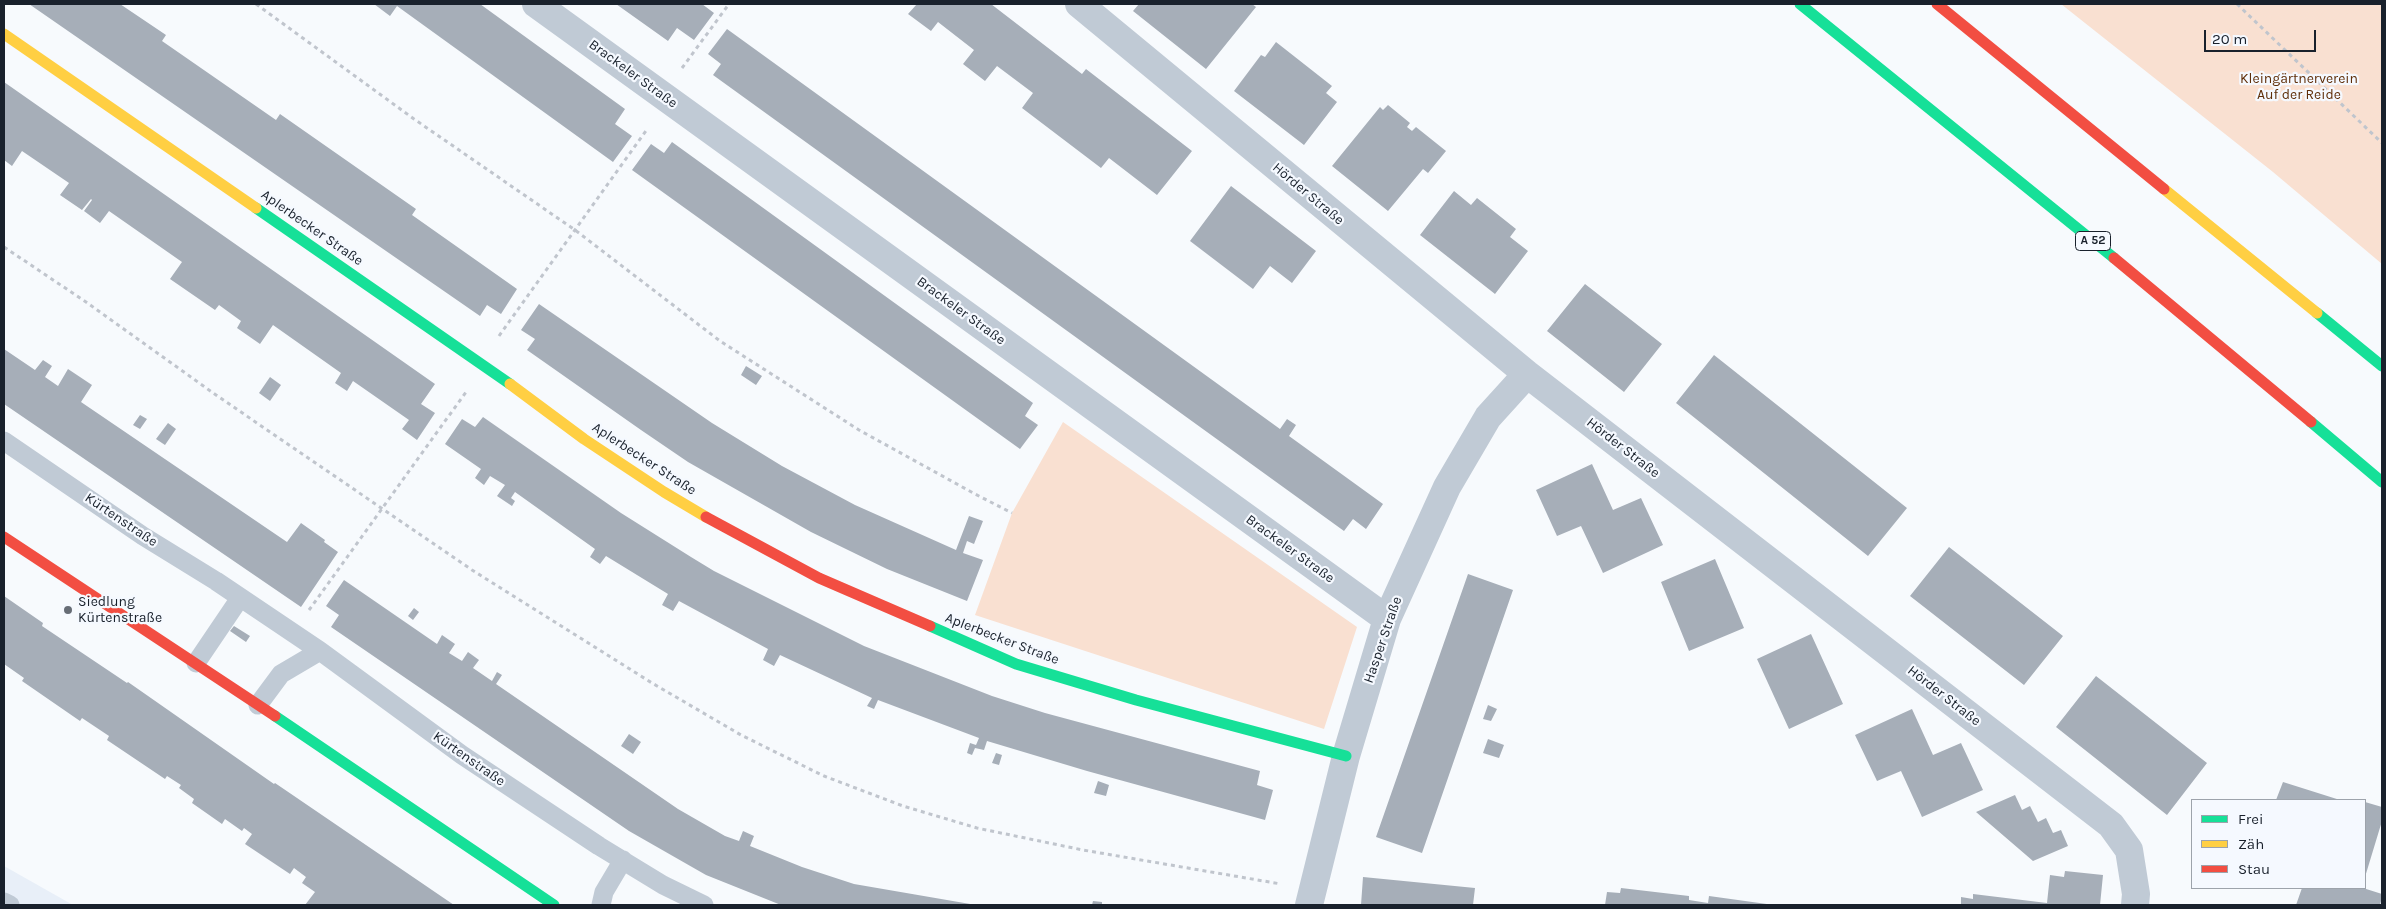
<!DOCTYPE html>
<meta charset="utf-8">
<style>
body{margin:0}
#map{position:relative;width:2386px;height:909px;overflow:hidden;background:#f7fafd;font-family:Karla,sans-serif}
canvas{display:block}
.frame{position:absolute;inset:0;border:5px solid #19212c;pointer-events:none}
.legend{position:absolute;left:2191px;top:799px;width:175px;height:90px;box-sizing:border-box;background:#f5f9ff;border:1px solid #9da3ab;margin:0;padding:6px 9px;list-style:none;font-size:15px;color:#19212c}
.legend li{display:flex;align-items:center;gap:10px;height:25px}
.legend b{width:25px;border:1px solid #9da3ab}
.scale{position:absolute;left:2204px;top:30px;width:112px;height:22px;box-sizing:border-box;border:2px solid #19212c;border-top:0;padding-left:6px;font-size:15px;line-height:18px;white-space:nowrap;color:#19212c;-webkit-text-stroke:4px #f5f9ff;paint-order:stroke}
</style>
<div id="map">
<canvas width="2386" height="909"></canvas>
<div class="frame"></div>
<ul class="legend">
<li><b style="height:6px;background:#16e098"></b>Frei</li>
<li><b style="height:6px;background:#ffcf43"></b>Zäh</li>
<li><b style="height:6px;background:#f24e42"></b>Stau</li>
</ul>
<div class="scale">20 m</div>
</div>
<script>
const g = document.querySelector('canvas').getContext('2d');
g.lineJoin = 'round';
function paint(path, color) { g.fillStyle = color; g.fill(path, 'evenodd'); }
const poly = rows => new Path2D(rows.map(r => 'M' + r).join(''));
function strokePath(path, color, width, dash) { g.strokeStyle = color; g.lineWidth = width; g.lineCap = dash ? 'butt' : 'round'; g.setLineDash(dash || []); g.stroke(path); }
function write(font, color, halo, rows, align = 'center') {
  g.font = font + ' Karla,sans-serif'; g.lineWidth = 4.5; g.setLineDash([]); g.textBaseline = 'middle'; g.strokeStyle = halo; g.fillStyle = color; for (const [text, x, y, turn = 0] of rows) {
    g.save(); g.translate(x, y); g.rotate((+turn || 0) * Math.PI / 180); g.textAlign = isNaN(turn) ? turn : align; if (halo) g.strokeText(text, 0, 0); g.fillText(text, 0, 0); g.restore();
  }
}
paint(poly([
 [4,866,73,905,4,905]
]), '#e8eff8');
paint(poly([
 [2061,4,2382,4,2382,264,2273,172],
 [1063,422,1357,627,1324,729,975,615,1012,513]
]), '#f9e0d1');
paint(poly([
 [29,4,120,4,166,35,162,41,276,120,280,114,416,209,412,215,517,289,501,314,487,305,480,316],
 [374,4,480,4,625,109,615,124,632,136,613,162,397,6,390,16],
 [616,4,702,4,714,13,694,40,677,28,668,41],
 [917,4,991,4,1082,74,1086,69,1192,151,1157,195,1109,158,1101,168,1022,108,1033,93,997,66,985,81,963,64,974,50,938,22,931,31,908,14],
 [1139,4,1252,4,1256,7,1206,69,1133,11],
 [727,29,1280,429,1287,419,1296,425,1289,436,1383,504,1366,529,1353,519,1344,531,713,75,721,64,708,54],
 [1276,42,1332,86,1326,93,1337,102,1304,145,1234,91,1261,55,1265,57],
 [4,82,435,384,421,404,435,413,417,440,402,429,409,420,353,381,347,391,335,383,341,373,273,325,260,344,237,328,241,321,219,305,215,310,170,279,182,262,109,211,100,223,84,211,92,200,91,199,82,210,60,195,69,183,22,151,12,166,4,160],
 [1388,105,1410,123,1407,127,1412,131,1416,127,1446,151,1428,173,1423,169,1388,211,1332,166,1380,107,1383,110],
 [672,142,1033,403,1025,416,1038,425,1020,449,632,170,651,144,664,153],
 [1231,186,1316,251,1292,283,1270,266,1253,289,1190,241],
 [1454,191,1471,205,1477,198,1516,229,1510,237,1528,251,1495,294,1420,235],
 [1585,284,1662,344,1624,392,1547,331],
 [539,304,712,423,782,466,855,505,956,550,969,516,983,521,974,544,967,541,963,553,983,560,967,601,887,569,811,532,688,462,641,430,527,350,535,339,521,330],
 [4,349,35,370,43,360,52,366,45,377,58,386,68,369,92,385,81,402,287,542,301,523,325,540,324,542,338,552,301,607,4,404],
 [1714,355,1907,508,1868,556,1676,403],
 [746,366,762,376,756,385,741,375],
 [270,377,281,385,270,401,259,393],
 [140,415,147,419,140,429,133,425],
 [483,417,621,513,691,557,714,571,864,646,992,696,1045,713,1260,771,1257,785,1273,790,1265,820,1087,771,987,741,984,750,975,748,972,755,967,753,970,743,976,745,979,738,878,700,874,709,867,706,872,698,780,655,774,666,763,660,768,649,679,601,673,611,662,605,668,594,606,556,600,564,590,557,595,549,515,492,511,498,515,501,512,506,497,496,505,485,490,476,484,485,475,478,481,469,445,444,462,419,475,427],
 [168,423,176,429,165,445,156,439],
 [1592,464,1613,510,1641,498,1663,545,1603,573,1581,526,1557,536,1536,490],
 [1949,547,2063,636,2024,685,1910,596],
 [1715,559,1744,628,1689,651,1661,582],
 [1468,574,1513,590,1422,853,1376,837],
 [344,580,437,644,442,635,455,644,449,653,462,661,468,652,479,660,473,668,492,681,497,672,502,675,496,684,678,809,725,836,739,841,743,831,754,836,750,846,802,867,854,884,976,905,781,905,706,875,629,831,331,627,339,615,326,606],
 [4,596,43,623,42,626,127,683,128,682,274,784,275,783,454,905,305,905,315,892,302,883,306,877,294,868,290,874,245,844,252,834,244,828,242,831,225,819,222,824,192,803,194,799,179,788,181,785,167,776,165,779,107,740,109,736,82,718,80,721,22,681,24,678,4,664],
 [414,608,419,612,413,620,408,616],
 [234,626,250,636,246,642,230,631],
 [1811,634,1843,704,1789,729,1757,659],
 [2096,676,2207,763,2167,815,2056,727],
 [1488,705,1497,709,1491,721,1483,719],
 [1912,709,1933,755,1961,743,1983,790,1922,817,1901,771,1877,781,1855,735],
 [629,734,641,742,633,754,621,746],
 [1488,739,1504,745,1499,758,1483,753],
 [996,753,1002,755,999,765,992,763],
 [1098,781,1109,785,1106,796,1094,793],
 [2283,782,2340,800,2276,800],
 [2015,795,2022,810,2030,806,2038,822,2046,818,2053,833,2061,830,2068,846,2033,861,1976,812],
 [2365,802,2382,807,2382,821,2365,877],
 [2065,871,2103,875,2100,905,1961,905,1961,897,1973,899,1973,894,2047,903,2050,875,2064,877],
 [1363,877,1475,888,1473,905,1361,905],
 [1621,888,1689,896,1689,900,1708,903,1709,896,1774,905,1605,905,1607,892,1620,893],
 [2302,888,2363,888,2382,894,2382,897,2380,905,2296,905],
 [1093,901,1102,902,1102,905,1092,905]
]), '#a6aeb8');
strokePath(poly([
 [256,4,414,119,575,230,720,341,859,430,975,494,1012,513],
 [2237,4,2382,143],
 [682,68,729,4],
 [4,247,86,302,216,395,472,570,652,683,741,735,824,776,903,806,977,828,1083,850,1281,884],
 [499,336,648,128],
 [309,610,466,392]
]), '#c0c5cd', 3, [4, 4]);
strokePath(poly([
 [4,441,143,536,216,581,320,651,462,755,599,846,663,885,704,905],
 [196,663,240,598],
 [258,705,281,674,320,651],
 [4,902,10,905],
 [601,905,604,892,623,860]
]), '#c0cad5', 19);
strokePath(poly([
 [536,4,1387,619],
 [1079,4,1527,374,2111,825,2129,850,2136,894,2135,905],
 [1309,905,1346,756,1387,619,1447,487,1488,417,1527,374]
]), '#c0cad5', 28);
strokePath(poly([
 [1800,4,2114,258],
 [256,208,510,384],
 [2317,313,2382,366],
 [2311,422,2382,482],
 [930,626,1016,664,1136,700,1346,756],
 [275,716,554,905]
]), '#16e098', 11);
strokePath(poly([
 [4,34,256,208],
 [2164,189,2317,313],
 [510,384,584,439,664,492,706,517]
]), '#ffcf43', 11);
strokePath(poly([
 [1937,4,2164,189],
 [2114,258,2311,422],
 [706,517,819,578,930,626],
 [4,537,275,716]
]), '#f24e42', 11);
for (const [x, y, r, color] of [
 [68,610,5,"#676d75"]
]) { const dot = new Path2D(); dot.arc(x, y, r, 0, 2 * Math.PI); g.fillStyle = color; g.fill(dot); strokePath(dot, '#f5f9ff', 2); }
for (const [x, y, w] of [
 [2093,241,35]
]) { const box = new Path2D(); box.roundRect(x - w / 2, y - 9.5, w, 19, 4); g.fillStyle = '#f5f9ff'; g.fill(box); strokePath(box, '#19212c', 1); }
write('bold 12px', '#19212c', null, [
 ["A 52",2093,241]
]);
write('14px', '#19212c', '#f5f9ff', [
 ["Brackeler Straße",633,74,36],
 ["Hörder Straße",1308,194,40],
 ["Aplerbecker Straße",312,228,35],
 ["Brackeler Straße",961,311,36],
 ["Hörder Straße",1623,448,38],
 ["Aplerbecker Straße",644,459,33],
 ["Kürtenstraße",121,520,34],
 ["Brackeler Straße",1290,549,36],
 ["Aplerbecker Straße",1002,639,21],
 ["Hasper Straße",1383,640,-71],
 ["Hörder Straße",1944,696,38],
 ["Kürtenstraße",469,759,35]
]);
write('14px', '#5f2e08', '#f5f9ff', [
 ["Kleingärtnerverein",2299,79],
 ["Auf der Reide",2299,95]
]);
write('14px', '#19212c', '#f5f9ff', [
 ["Siedlung",78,602],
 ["Kürtenstraße",78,618]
], 'left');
</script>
